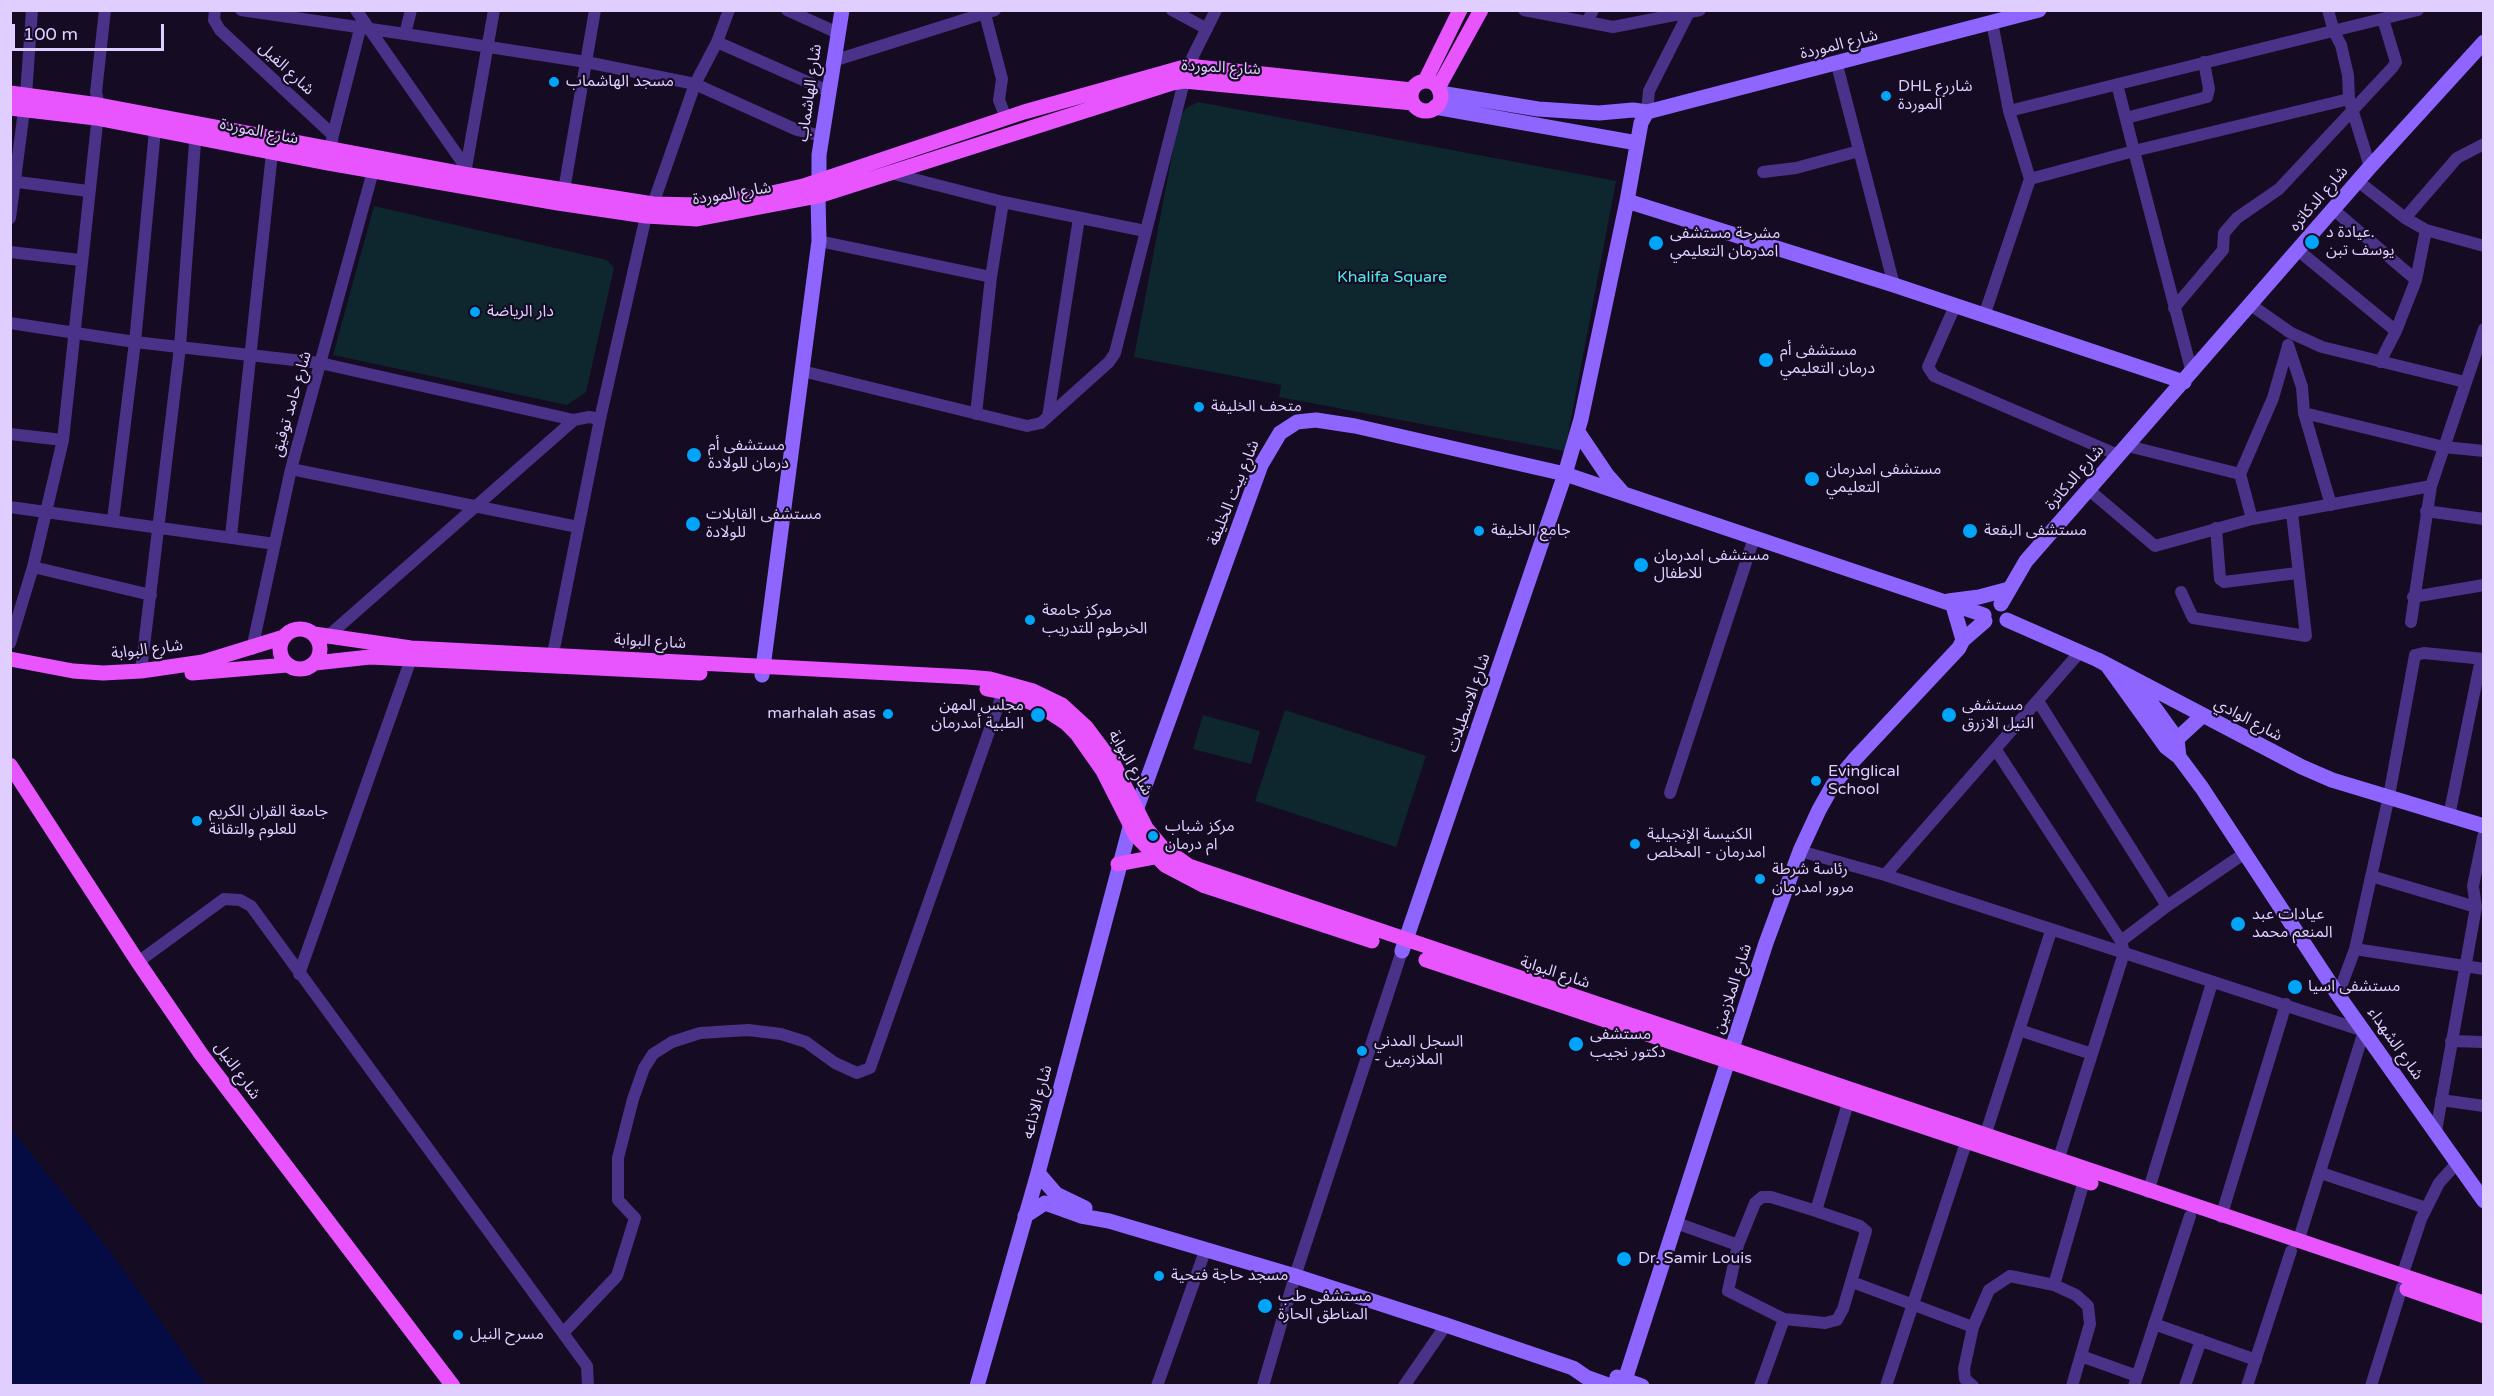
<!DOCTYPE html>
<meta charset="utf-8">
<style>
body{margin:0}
#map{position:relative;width:2494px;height:1396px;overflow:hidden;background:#150b23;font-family:"Varela Round",sans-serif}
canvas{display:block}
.frame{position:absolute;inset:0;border:12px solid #dfceff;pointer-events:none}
.scale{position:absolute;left:12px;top:24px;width:152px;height:27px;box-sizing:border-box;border:3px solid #dfceff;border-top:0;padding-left:8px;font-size:18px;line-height:21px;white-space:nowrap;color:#dfceff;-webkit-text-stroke:4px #150b23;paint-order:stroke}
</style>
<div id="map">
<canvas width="2494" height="1396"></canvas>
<div class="frame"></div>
<div class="scale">100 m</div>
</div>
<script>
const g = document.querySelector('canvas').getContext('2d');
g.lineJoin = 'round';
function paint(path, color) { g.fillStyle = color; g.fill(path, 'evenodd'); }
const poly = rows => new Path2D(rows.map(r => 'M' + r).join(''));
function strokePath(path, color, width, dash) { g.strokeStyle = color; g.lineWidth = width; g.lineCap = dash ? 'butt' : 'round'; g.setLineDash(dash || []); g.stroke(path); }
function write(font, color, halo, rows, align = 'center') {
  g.font = font + ' "Varela Round","Noto Sans Arabic",sans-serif'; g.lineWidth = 4.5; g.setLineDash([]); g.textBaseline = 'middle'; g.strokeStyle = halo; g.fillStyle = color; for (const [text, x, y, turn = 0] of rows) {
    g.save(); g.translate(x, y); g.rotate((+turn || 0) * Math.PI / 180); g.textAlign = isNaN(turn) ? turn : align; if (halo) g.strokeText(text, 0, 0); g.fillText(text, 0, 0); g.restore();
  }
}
paint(poly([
 [1198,102,1616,181,1565,451,1279,397,1281,385,1134,357,1179,118,1186,108],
 [374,206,607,260,614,268,586,392,567,405,333,355],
 [1285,710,1426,756,1396,847,1255,801],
 [1203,715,1260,731,1251,764,1193,749]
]), '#0e272e');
paint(poly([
 [11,1129,118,1262,206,1385,11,1385]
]), '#050c43');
strokePath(poly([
 [215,10,214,20,220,30,333,135,330,150],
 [241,10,405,34,411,10],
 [356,10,465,166],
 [787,10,838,33],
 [980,10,985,14,1002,79,999,100,1006,118],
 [1172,10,1207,29],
 [1524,10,1613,27,1700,10],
 [2328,10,2334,32,2341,45,2348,75,2349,99,2370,167],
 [1587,22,1593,10],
 [1992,22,2009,111,2030,179],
 [405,34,586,62,695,84,797,130,822,136],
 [717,42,828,91],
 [833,61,995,10],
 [1837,65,1894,285],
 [2117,84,2134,151,2349,99],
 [2009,111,2418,10],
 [1647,112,1649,91,1690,10],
 [2126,118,2207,97,2209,89,2204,62],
 [333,135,360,29],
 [466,168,494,10],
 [1763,172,1796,168,1859,151],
 [890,173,1003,202,1145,231],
 [10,181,88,191],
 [2359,182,2405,218,2426,230,2416,280,2396,331,2380,362],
 [564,190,595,10],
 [2334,210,2416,280],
 [10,218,26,95,32,10],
 [2405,218,2457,158,2484,144],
 [2426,230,2484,246],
 [819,241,991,277],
 [2299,251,2396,331],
 [10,252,80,260],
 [2251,305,2291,333,2322,347,2465,382],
 [1955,306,1928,367,1934,376,2118,455],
 [2174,308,2223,250,2224,233,2237,218,2279,189,2393,67,2396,62,2383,19],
 [1984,316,2030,179,2134,151,2192,373],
 [10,323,135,342,320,363,574,420],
 [2288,345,2302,387,2304,413,2331,505],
 [802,371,1027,426,1041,423,1109,362,1115,353,1188,66,1216,10],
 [2304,413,2444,447,2484,451],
 [976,414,991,277,1003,202],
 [1048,417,1079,218],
 [10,434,63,440],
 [2128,446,2240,474,2252,519],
 [291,469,578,527],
 [2240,474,2273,398,2288,346],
 [2089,490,2155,546,2252,519,2431,486],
 [10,507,275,544],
 [2426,511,2484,519],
 [113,520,135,342,155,130],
 [2216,528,2220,579,2224,582,2297,573],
 [231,536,272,153],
 [33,567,151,595],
 [2181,592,2193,618,2306,636,2292,513],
 [2413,597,2484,585],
 [2411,622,2431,486,2484,329],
 [327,637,574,420,589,417,600,419],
 [10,643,33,567,63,440,99,105,96,92,105,10],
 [252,649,291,469,375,164],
 [551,664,600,419,646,216,653,204,695,84,717,42,729,10],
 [141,671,180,347,196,129],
 [2038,701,2167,906],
 [1996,750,2121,941],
 [1670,793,1754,538],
 [2449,816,2481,659],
 [1800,851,1885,875,2364,1031,2298,1242],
 [1885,875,2080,652],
 [2371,876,2476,907],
 [2355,949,2484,969],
 [138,962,224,899,240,900,251,906,587,1366,588,1386],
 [299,974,411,659],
 [2338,995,2355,949,2389,796,2415,655,2424,653,2484,659],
 [2019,1030,2092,1054],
 [2451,1041,2484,1042],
 [2441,1100,2484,1106],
 [2436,1131,2476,907,2473,886,2484,833],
 [1985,1136,2051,931],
 [2058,1161,2124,953,2121,941,2167,906,2245,853],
 [2321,1173,2426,1208],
 [2148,1192,2212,983],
 [1762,1197,1771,1197,1816,1211,1860,1226,1866,1231,1843,1309,1837,1320,1825,1323,1784,1319,1728,1291,1738,1245,1755,1203,1762,1197],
 [1816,1211,1848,1103],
 [2221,1217,2286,1004],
 [1676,1223,1738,1245],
 [2402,1276,2421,1219,2439,1183,2457,1163],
 [1852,1282,1973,1327],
 [2054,1285,2084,1181],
 [2154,1324,2256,1360],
 [563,1333,617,1276,635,1218,618,1200,618,1158,633,1099,644,1068,653,1054,672,1042,700,1033,748,1030,781,1034,806,1042,835,1063,857,1073,870,1068,1003,692],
 [2081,1356,2137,1376],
 [1157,1386,1205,1251],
 [1263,1386,1295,1276,1402,951],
 [1404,1386,1446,1325],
 [1760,1386,1784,1319],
 [1886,1386,1966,1143],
 [1973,1386,1965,1379,1964,1369,1973,1327,1989,1290,2010,1276,2054,1285,2076,1295,2088,1306,2090,1324,2072,1386],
 [2134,1386,2190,1216],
 [2185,1386,2201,1340],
 [2247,1386,2291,1251],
 [2371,1386,2402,1287]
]), '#493287', 12);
strokePath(poly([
 [1440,93,1538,109,1599,113,1633,110,1647,112,2039,10],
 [1435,107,1637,143],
 [1647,112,1641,123,1627,201,1581,419,1565,474,1984,615],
 [819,181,819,155,842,10],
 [1627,201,1894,285,2184,382],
 [1578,432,1607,475,1622,492],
 [1948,601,1979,597,2009,589],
 [2001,604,2026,561,2370,167,2484,42],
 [1953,606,1963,640],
 [2007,620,2098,660,2302,767,2332,780,2484,826],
 [2107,665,2166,747,2179,757,2202,788,2338,995,2484,1201],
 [762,675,819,241,818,196],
 [2136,682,2177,739,2179,757],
 [2177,739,2202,716],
 [1038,1173,1056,1194,1085,1208],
 [1025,1216,1045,1203,1081,1216,1109,1221,1295,1276,1446,1325,1573,1368,1586,1377,1611,1386],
 [1617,1377,1642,1386],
 [977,1386,1038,1173,1130,827,1261,465,1280,433,1297,422,1316,420,1355,426,1565,474,1402,951],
 [1623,1386,1766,943,1800,851,1819,810,1833,785,1854,760,1959,648,1963,640,1985,621]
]), '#8e65ff', 15);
strokePath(poly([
 [1425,81,1460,10],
 '1411 96a15 15 0 1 1 30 0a15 15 0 1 1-30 0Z',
 [1438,88,1481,10],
 [10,93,99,105,470,175,653,204,699,205,763,195,803,186,1024,112,1188,66,1412,90],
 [10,108,96,118,327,163,558,203,646,216,697,219,818,196,1172,83,1184,81,1413,103],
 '280 649a20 20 0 1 1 40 0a20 20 0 1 1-40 0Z',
 [314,634,411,648,967,677,990,679,1033,691,1062,705,1086,727,1113,763,1146,828,1161,846,1189,866,2484,1303],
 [10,659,73,671,103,673,141,671,203,662,284,637],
 [315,663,370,657,700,673],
 [192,673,287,665],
 [987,689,1003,692,1040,706,1066,723,1077,734,1103,771,1136,836,1165,865,1205,886,1372,941],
 [10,765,138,962,201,1054,453,1386],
 [1118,864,1155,857],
 [1426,960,2091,1183],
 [2407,1289,2484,1316]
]), '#e855ff', 15);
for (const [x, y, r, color] of [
 [554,82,6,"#00a4f9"],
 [1886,96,6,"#00a4f9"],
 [2312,242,8,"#00a4f9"],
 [1656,243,8,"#00a4f9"],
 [475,312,6,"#00a4f9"],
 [1766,360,8,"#00a4f9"],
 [1199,407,6,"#00a4f9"],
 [694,455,8,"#00a4f9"],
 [1812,479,8,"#00a4f9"],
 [693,524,8,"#00a4f9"],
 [1479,531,6,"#00a4f9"],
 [1970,531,8,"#00a4f9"],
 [1641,565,8,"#00a4f9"],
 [1030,620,6,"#00a4f9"],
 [888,714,6,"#00a4f9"],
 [1038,715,8,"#00a4f9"],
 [1949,715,8,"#00a4f9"],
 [1816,781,6,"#00a4f9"],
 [197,821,6,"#00a4f9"],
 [1153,836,6,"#00a4f9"],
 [1635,844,6,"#00a4f9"],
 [1760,879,6,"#00a4f9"],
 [2238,924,8,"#00a4f9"],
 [2295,987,8,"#00a4f9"],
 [1576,1044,8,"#00a4f9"],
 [1362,1051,6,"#00a4f9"],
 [1624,1259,8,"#00a4f9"],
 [1159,1276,6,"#00a4f9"],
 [1265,1306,8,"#00a4f9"],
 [458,1335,6,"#00a4f9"]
]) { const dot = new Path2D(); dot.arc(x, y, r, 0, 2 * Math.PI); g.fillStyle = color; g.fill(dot); strokePath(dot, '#150b23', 2); }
write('16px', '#dfceff', '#150b23', [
 ["شارع الموردة",1839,45,-14],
 ["شارع الموردة",1221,68,3],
 ["شارع الفيل",286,69,43],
 ["شارع الهاشماب",810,93,-82],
 ["شارع الموردة",259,132,11],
 ["شارع الموردة",732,194,-9],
 ["شارع الدكاتره",2319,199,-49],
 ["شارع حامد توفيق",292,404,-74],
 ["شارع الدكاترة",2075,478,-49],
 ["شارع بيت الخليفة",1234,493,-68],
 ["شارع البوابة",650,642,3],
 ["شارع البوابة",147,650,-7],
 ["شارع الاسطبلات",1469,703,-71],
 ["شارع الوادي",2248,720,28],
 ["شارع البوابة",1130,763,60],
 ["شارع البوابة",1555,973,18],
 ["شارع الملازمين",1733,989,-72],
 ["شارع الشهداء",2395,1044,55],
 ["شارع النيل",237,1071,54],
 ["شارع الاذاعه",1038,1102,-75]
]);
write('16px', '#dfceff', '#150b23', [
 ["مسجد الهاشماب",566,82],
 ["DHL شاررع",1898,87],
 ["الموردة",1898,105],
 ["عيادة د.",2326,233],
 ["يوسف تبن",2326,251],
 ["مشرحة مستشفى",1670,234],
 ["امدرمان التعليمي",1670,252],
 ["دار الرياضة",487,312],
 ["مستشفى أم",1780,351],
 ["درمان التعليمي",1780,369],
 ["متحف الخليفة",1211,407],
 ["مستشفى أم",708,446],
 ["درمان للولادة",708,464],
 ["مستشفى امدرمان",1826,470],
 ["التعليمي",1826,488],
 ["مستشفى القابلات",706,515],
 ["للولادة",706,533],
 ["جامع الخليفة",1491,531],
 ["مستشفى البقعة",1984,531],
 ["مستشفى امدرمان",1654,556],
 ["للاطفال",1654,574],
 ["مركز جامعة",1042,611],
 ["الخرطوم للتدريب",1042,629],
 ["مجلس المهن",1024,706,"right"],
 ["الطبية أمدرمان",1024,724,"right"],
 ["مستشفى",1962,706],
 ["النيل الازرق",1962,724],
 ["marhalah asas",876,714,"right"],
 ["Evinglical",1828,772],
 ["School",1828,790],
 ["جامعة القران الكريم",209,812],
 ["للعلوم والتقانة",209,830],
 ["مركز شباب",1165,827],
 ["ام درمان",1165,845],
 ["الكنيسة الإنجيلية",1647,835],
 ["امدرمان - المخلص",1647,853],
 ["رئاسة شرطة",1772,870],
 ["مرور امدرمان",1772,888],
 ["عيادات عبد",2252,915],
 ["المنعم محمد",2252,933],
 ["مستشفى اسيا",2308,987],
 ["مستشفى",1590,1035],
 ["دكتور نجيب",1590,1053],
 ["السجل المدني",1374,1042],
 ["- الملازمين",1374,1060],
 ["Dr. Samir Louis",1638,1259],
 ["مسجد حاجة فتحية",1171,1276],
 ["مستشفى طب",1278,1297],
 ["المناطق الحارة",1278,1315],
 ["مسرح النيل",470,1335]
], 'left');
write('16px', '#4eebe9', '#150b23', [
 ["Khalifa Square",1392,278]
]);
</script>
